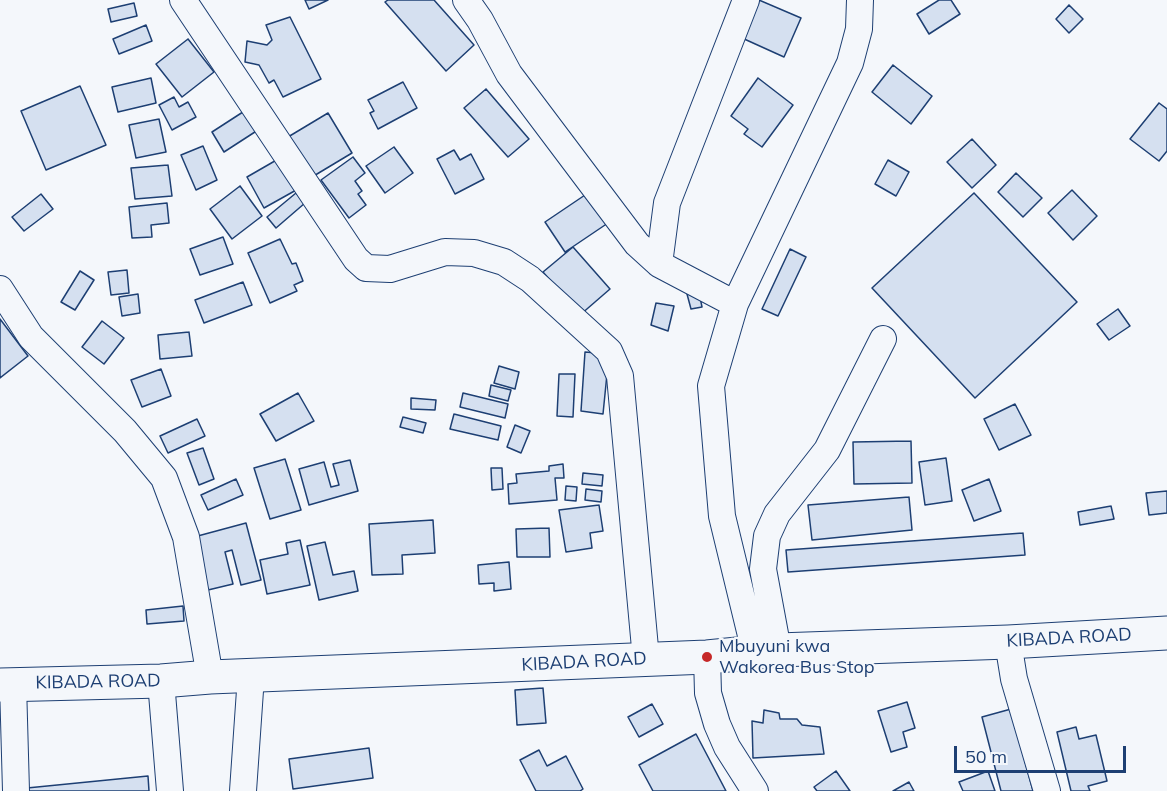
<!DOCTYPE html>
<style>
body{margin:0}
#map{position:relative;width:1167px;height:791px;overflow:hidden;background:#f4f7fb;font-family:Mulish,sans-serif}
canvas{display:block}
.scale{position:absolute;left:954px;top:746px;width:172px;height:27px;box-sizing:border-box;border:3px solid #1d3f73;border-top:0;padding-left:8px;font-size:18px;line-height:21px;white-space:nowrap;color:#1d3f73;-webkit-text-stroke:4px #f4f7fb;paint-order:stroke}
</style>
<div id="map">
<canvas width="1167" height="791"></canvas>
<div class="scale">50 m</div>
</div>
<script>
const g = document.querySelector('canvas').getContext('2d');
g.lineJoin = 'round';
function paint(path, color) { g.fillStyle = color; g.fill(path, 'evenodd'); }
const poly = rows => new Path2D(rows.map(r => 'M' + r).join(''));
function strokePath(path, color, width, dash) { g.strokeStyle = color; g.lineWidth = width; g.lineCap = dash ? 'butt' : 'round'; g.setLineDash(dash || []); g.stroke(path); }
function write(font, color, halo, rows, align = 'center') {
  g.font = font + ' Mulish,sans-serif'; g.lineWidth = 4.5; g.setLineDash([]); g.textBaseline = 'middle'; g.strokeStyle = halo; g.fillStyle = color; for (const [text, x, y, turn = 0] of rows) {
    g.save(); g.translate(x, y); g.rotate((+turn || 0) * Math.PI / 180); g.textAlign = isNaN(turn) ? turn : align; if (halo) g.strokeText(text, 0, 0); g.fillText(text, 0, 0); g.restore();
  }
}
const building = poly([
 [305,0,328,0,309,9,305,0],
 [388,0,434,0,474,45,446,71,385,2,388,0],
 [759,0,801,18,784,57,742,38,759,0],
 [939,0,951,0,960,14,929,34,917,14,939,0],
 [134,3,137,16,111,22,108,9,134,3],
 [1069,5,1083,19,1069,33,1056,19,1069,5],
 [290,17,321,79,283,97,274,80,269,83,259,65,245,62,247,41,267,45,272,40,266,25,290,17],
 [146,25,152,41,119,54,113,39,146,25],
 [188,39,214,72,182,97,156,64,188,39],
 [893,65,932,96,911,124,872,92,893,65],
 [151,78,156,103,118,112,112,87,151,78],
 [758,78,793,105,762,147,744,134,748,129,731,116,758,78],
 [403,82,417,108,378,129,370,113,374,111,368,100,403,82],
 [80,86,106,145,46,170,21,111,80,86],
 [486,89,529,139,508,157,464,108,486,89],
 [174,97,179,107,188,102,196,117,172,130,159,105,174,97],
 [1159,103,1167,109,1167,151,1159,161,1130,139,1159,103],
 [246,110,258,130,224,152,212,132,246,110],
 [328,113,352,153,312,177,288,137,328,113],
 [159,119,166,152,136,158,129,125,159,119],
 [972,139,996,165,972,188,947,162,972,139],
 [203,146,217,180,196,190,181,155,203,146],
 [394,147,413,173,385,193,366,166,394,147],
 [454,150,460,160,471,154,484,179,455,194,437,159,454,150],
 [353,157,365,173,355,181,362,191,358,194,366,205,349,218,321,180,353,157],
 [280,158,298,189,264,208,247,177,280,158],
 [888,160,909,172,896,196,875,184,888,160],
 [168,165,172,196,135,199,131,168,168,165],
 [1016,173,1042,198,1023,217,998,192,1016,173],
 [240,186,262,216,232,239,210,209,240,186],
 [1072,190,1097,216,1073,240,1048,213,1072,190],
 [296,193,305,203,276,228,267,217,296,193],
 [588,193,608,223,565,252,545,222,588,193],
 [974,193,1077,302,975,398,872,288,974,193],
 [41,194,53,209,24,231,12,217,41,194],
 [167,203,169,223,151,225,152,237,132,238,129,207,167,203],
 [223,237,233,264,200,275,190,249,223,237],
 [280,239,292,264,296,263,303,281,294,285,297,291,270,303,248,253,280,239],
 [573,247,610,289,580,315,543,272,573,247],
 [790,249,806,257,778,316,762,309,790,249],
 [127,270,129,293,111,295,108,272,127,270],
 [80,271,94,280,75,310,61,302,80,271],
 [243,282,252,305,204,323,195,300,243,282],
 [699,292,702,307,691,309,687,294,699,292],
 [138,294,140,313,122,316,119,297,138,294],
 [656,303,674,306,668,331,651,325,656,303],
 [1118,309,1130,326,1109,340,1097,324,1118,309],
 [0,319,28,356,0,378,0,319],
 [102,321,124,338,104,364,82,347,102,321],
 [189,332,192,356,160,359,158,335,189,332],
 [585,352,609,354,603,414,581,411,585,352],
 [499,366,519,372,515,389,494,383,499,366],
 [161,369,171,396,142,407,131,380,161,369],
 [559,374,575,374,573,417,557,416,559,374],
 [491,385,511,390,508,401,489,396,491,385],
 [298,393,314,421,276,441,260,414,298,393],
 [463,393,508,404,505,418,460,407,463,393],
 [411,398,436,400,435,410,411,409,411,398],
 [1015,404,1031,435,999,450,984,419,1015,404],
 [454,414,501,426,498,440,450,429,454,414],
 [403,417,426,423,423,433,400,427,403,417],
 [197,419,205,436,168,453,160,436,197,419],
 [515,425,530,431,521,453,507,447,515,425],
 [911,441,912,483,854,484,853,442,911,441],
 [203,448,214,479,199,485,187,453,203,448],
 [946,458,952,501,925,505,919,462,946,458],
 [285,459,301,510,270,519,254,468,285,459],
 [350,460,358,491,309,505,299,469,324,462,331,487,339,485,333,464,350,460],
 [563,464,564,478,555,478,557,500,509,504,508,484,517,483,516,474,549,471,549,466,563,464],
 [491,468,502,468,503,489,492,490,491,468],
 [583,473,603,475,602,486,582,484,583,473],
 [236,479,243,495,208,510,201,495,236,479],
 [989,479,1001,511,974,521,962,490,989,479],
 [566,486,577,487,576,501,565,500,566,486],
 [586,489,602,491,601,502,585,500,586,489],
 [1167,491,1167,513,1149,515,1146,493,1167,491],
 [909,497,912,530,812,540,808,505,909,497],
 [599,505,603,531,590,533,592,548,566,552,559,510,599,505],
 [1111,506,1114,519,1080,525,1078,512,1111,506],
 [433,520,435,553,402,555,403,574,372,575,369,524,433,520],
 [246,523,261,580,241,585,232,550,225,552,233,584,208,590,194,537,246,523],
 [549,528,550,557,517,557,516,529,549,528],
 [1023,533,1025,555,788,572,786,550,1023,533],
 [300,540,310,585,267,594,260,560,288,554,286,543,300,540],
 [325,542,333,575,354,571,358,591,319,600,307,546,325,542],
 [509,562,511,589,494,591,494,583,479,584,478,565,509,562],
 [183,606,184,621,147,624,146,610,183,606],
 [543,688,546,723,517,725,515,690,543,688],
 [907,702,915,728,903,732,907,747,891,752,878,711,907,702],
 [652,704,663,724,639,737,628,717,652,704],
 [1011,709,1033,791,1001,791,982,717,1011,709],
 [764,710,779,713,780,719,797,719,802,725,820,727,824,754,753,758,752,721,763,723,764,710],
 [1076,727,1079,739,1096,735,1107,781,1088,786,1090,791,1071,791,1057,732,1076,727],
 [696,734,726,791,653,791,639,765,696,734],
 [369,748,373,778,293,789,289,759,369,748],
 [539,750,547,766,566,756,583,789,580,791,536,791,520,760,539,750],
 [836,771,850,791,817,791,814,787,836,771],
 [988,771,995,791,963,791,959,782,988,771],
 [148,776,149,791,27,791,27,788,148,776],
 [909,782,914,791,893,791,909,782]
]);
paint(building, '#d5e0f0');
strokePath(building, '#1d3f73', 1.5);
const minor = poly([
 [183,0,356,259,366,268,390,269,445,252,474,253,504,262,530,279,609,351,620,376,646,659],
 [466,0,480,20,509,74,637,244,659,264],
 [0,289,31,337,125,431,164,478,186,537,210,677],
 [735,304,659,264,667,203,746,0],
 [1008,642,1014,679,1047,791],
 [778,650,763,569,767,536,777,514,827,450,883,339],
 [755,652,722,516,711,386,735,304,850,63,859,29,860,0],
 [707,657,708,693,717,724,727,747,755,791],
 [161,681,170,791],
 [13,684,16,791],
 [243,791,251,676]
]);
const major = poly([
 [0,685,161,681,210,677,707,657,778,650,1008,642,1167,633]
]);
strokePath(minor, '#1d3f73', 28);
strokePath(major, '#1d3f73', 35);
strokePath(minor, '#f4f7fb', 26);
strokePath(major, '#f4f7fb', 33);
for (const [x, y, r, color] of [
 [707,657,6,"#c62828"]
]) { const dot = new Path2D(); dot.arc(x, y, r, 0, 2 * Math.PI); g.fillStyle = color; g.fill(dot); strokePath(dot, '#f4f7fb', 2); }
write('18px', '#1d3f73', '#f4f7fb', [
 ["KIBADA ROAD",1069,638,-3],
 ["KIBADA ROAD",584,662,-3],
 ["KIBADA ROAD",98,682,-1]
]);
write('18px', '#1d3f73', '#f4f7fb', [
 ["Mbuyuni kwa",719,647],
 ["Wakorea Bus Stop",719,668]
], 'left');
</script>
